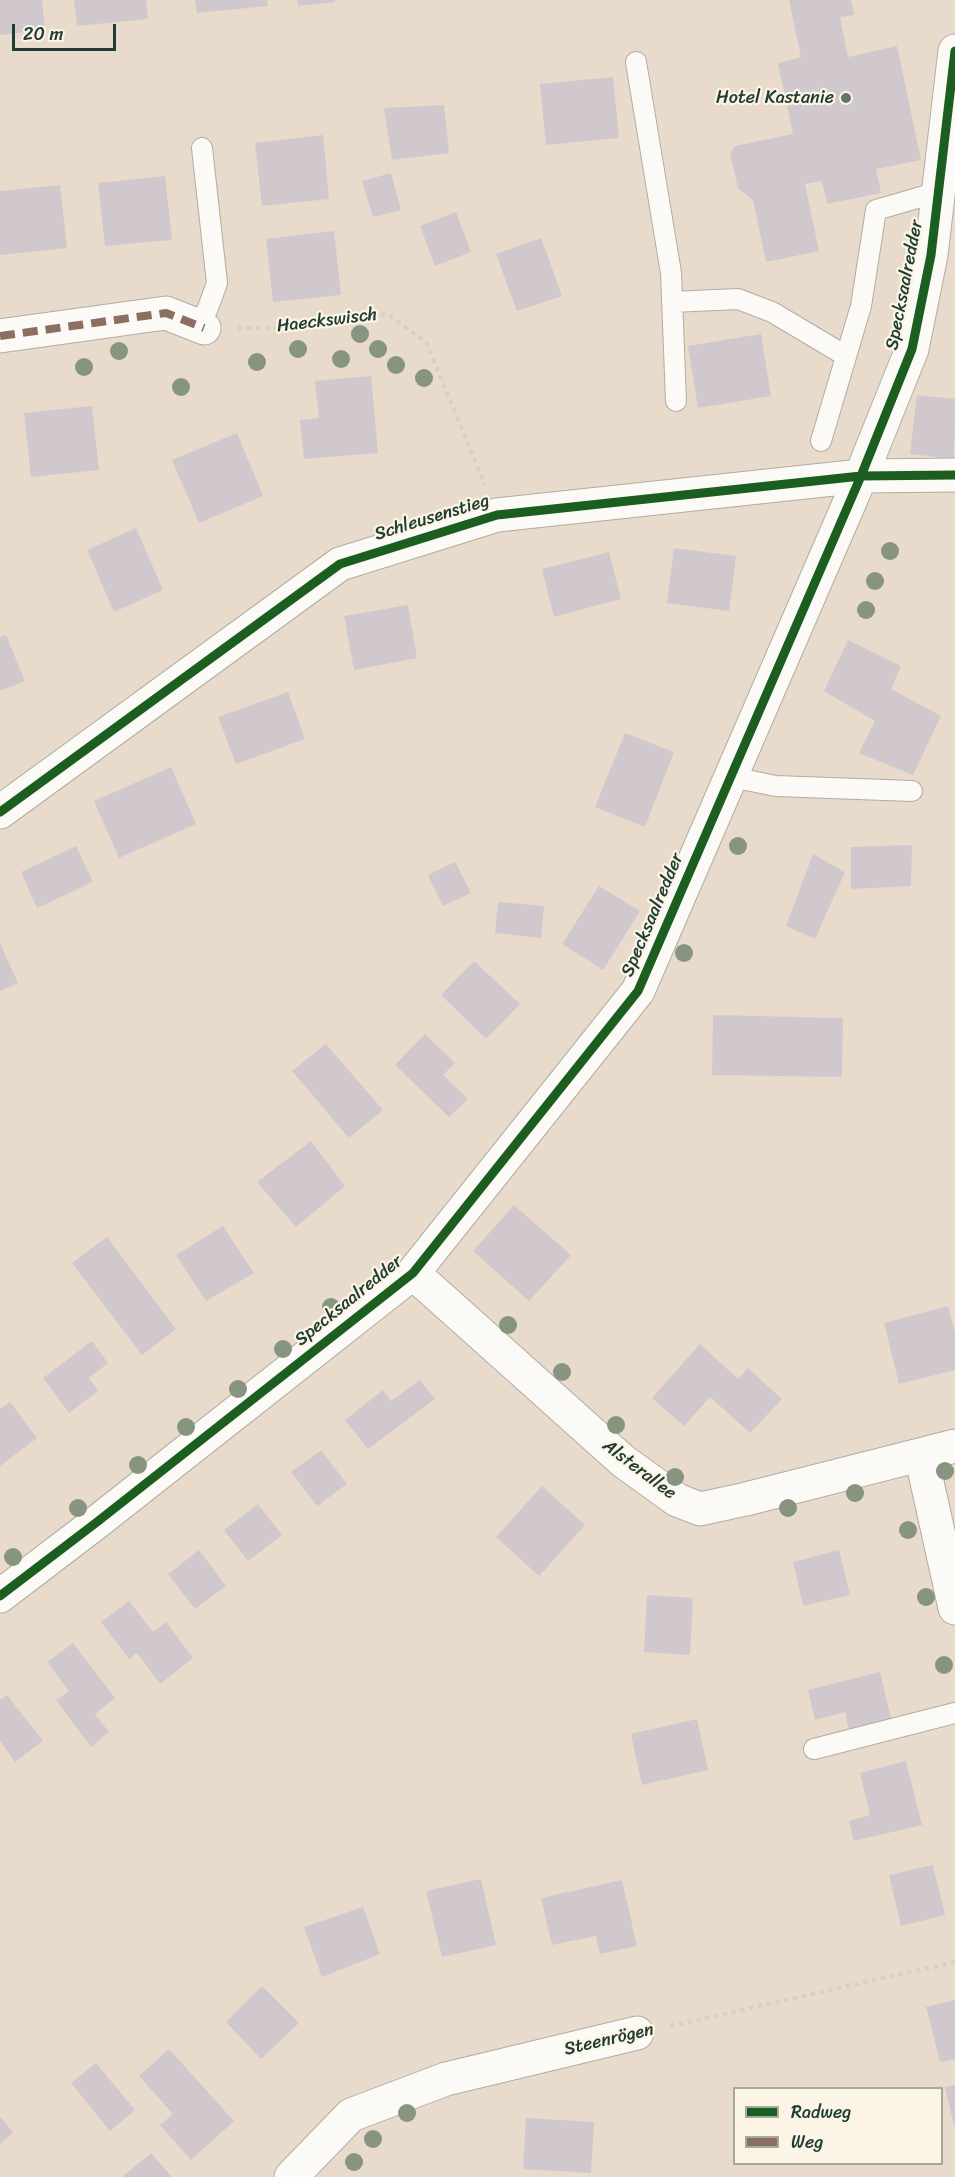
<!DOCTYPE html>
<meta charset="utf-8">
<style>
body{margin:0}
#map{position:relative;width:955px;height:2177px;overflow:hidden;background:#e8dbcb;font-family:Sriracha,sans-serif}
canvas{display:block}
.legend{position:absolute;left:733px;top:2087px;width:210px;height:78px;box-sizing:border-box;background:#fcf5e5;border:2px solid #a4ab9e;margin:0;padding:8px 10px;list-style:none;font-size:18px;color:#1f3d34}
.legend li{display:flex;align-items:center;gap:12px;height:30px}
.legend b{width:30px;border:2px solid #a4ab9e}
.scale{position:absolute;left:12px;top:24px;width:104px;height:27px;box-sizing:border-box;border:3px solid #1f3d34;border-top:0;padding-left:8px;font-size:18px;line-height:21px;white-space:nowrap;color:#1f3d34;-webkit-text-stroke:4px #fcf5e5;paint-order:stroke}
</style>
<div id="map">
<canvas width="955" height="2177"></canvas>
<ul class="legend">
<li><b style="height:8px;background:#1b5e20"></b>Radweg</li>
<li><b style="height:8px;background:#8d6e63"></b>Weg</li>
</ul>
<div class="scale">20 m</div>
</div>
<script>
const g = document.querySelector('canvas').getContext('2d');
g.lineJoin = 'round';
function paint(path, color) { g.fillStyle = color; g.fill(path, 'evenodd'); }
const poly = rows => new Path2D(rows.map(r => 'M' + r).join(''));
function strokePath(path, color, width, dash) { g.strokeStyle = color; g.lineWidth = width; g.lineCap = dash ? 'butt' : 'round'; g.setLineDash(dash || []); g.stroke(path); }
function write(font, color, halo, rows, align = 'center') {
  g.font = font + ' Sriracha,sans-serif'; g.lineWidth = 4.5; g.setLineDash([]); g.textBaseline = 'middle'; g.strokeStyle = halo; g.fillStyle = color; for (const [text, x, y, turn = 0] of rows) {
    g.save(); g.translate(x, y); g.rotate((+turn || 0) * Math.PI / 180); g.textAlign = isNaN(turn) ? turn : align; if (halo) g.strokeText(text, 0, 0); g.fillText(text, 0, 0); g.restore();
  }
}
paint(poly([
 [0,0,42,0,45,30,0,35],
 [74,0,146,0,148,19,77,26],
 [195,0,267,0,268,6,197,13],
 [297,0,335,0,335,2,298,6],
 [789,0,851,0,854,15,840,17,848,57,897,46,921,160,876,169,881,193,827,204,822,181,805,184,819,251,766,262,753,200,738,188,730,154,735,146,793,134,778,63,801,57],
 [613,77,619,138,546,145,540,84],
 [444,105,449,153,392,160,384,108],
 [323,135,329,199,262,206,255,143],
 [391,173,401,210,373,217,362,181],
 [165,176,172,240,105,246,98,183],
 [60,185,67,248,0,255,0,191],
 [456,212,471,252,435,266,420,226],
 [334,231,341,295,273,302,266,239],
 [541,238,562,296,517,311,496,254],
 [761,334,771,396,698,408,688,346],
 [371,376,378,453,304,459,300,420,319,418,315,381],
 [917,395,955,399,954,459,910,454],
 [92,406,99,470,31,477,24,413],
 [237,433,263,496,199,523,172,460],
 [136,528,163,590,114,612,87,550],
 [674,548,736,556,729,611,667,603],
 [609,552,621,599,554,617,542,569],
 [408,605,417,658,354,670,344,616],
 [6,635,25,681,0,691,0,637],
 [848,640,901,666,891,689,941,716,913,775,859,753,875,721,824,691],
 [288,692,305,739,236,764,218,717],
 [625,733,674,752,645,827,595,807],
 [171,767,196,824,119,858,94,801],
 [912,845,911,886,851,889,851,847],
 [76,846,93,882,37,908,21,872],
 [813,854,845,872,815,939,786,926],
 [455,862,471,893,443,906,428,875],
 [599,886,640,911,603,970,562,944],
 [498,902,544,906,541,938,495,933],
 [0,943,18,983,0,991],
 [474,961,520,1004,486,1039,441,995],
 [713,1015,843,1018,842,1077,712,1075],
 [425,1034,455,1063,443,1075,468,1099,449,1117,395,1065],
 [326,1044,383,1110,349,1138,292,1071],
 [311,1141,345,1186,296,1227,257,1182],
 [514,1205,571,1255,529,1301,473,1251],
 [223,1226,254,1273,206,1301,176,1255],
 [107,1237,176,1329,142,1355,72,1263],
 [948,1306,955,1333,955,1370,899,1384,884,1323],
 [92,1341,108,1363,89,1378,98,1391,69,1413,43,1378],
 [700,1344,738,1379,748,1368,782,1399,750,1433,710,1397,684,1426,652,1398],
 [420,1380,435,1399,368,1449,345,1420,383,1390,391,1401],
 [10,1402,37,1438,0,1466,0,1409],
 [321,1450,347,1484,317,1506,291,1472],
 [542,1486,585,1525,539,1576,496,1537],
 [258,1504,282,1535,248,1561,224,1530],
 [199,1550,226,1586,195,1609,168,1574],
 [839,1550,850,1595,803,1606,793,1562],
 [647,1595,693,1598,690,1655,644,1652],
 [129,1601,153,1632,166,1622,193,1658,160,1684,137,1653,129,1659,101,1622],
 [73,1643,115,1698,95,1714,109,1732,91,1747,56,1700,69,1691,47,1662],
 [880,1672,893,1726,850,1736,845,1712,815,1720,808,1690],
 [7,1695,43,1741,15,1762,0,1741,0,1700],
 [697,1719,708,1770,642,1785,631,1734],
 [906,1761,922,1825,854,1841,849,1821,870,1815,860,1773],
 [933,1865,945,1915,901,1926,889,1875],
 [481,1879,496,1945,442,1957,426,1891],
 [622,1880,637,1946,600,1954,596,1936,552,1945,541,1898],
 [363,1907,380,1954,322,1977,304,1927],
 [262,1986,299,2023,261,2059,226,2022],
 [955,2000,955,2059,940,2062,926,2007],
 [169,2049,234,2121,191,2160,160,2125,173,2114,139,2076],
 [96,2063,135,2110,110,2131,71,2083],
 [955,2085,955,2126,954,2126,945,2087],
 [0,2116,13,2133,0,2144],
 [526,2118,594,2122,591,2173,523,2169],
 [151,2153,172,2177,122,2177]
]), '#d1c8ce');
const lane = poly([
 [636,62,671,273,676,401],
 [672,302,738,299,772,312,846,356],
 [198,326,208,308,217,283,202,148],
 [821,441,861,306,876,210,938,192],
 [731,777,776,786,912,791],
 [814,1749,955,1713]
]);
const street = poly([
 [0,336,166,313,204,328],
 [0,812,340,564,497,515,861,476,955,475],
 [413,1273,623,1461,677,1500,700,1509,746,1499,955,1446],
 [921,1455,955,1608],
 [0,1596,97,1522,413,1273,638,991,861,476,912,349,931,255,955,51],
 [291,2177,351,2115,446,2079,637,2033]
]);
strokePath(lane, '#b2aca2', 22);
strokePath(street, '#b2aca2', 35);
strokePath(poly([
 [238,328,297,328,387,314,426,342,485,485],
 [670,2026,955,1962]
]), '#d2d1cc', 4, [4.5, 4.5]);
strokePath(lane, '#fcfaf7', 20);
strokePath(street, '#fcfaf7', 33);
strokePath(poly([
 [0,336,166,313,204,328]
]), '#8d6e63', 8, [15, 8]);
strokePath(poly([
 [0,812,340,564,497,515,861,476,955,475],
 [0,1596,97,1522,413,1273,638,991,861,476,912,349,931,255,955,51]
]), '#1b5e20', 9);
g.fillStyle = '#879480';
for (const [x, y] of [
 [360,334],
 [298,349],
 [378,349],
 [119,351],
 [341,359],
 [257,362],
 [396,365],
 [84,367],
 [424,378],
 [181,387],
 [890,551],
 [875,581],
 [866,610],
 [738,846],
 [684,953],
 [331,1307],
 [508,1325],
 [283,1349],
 [562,1372],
 [238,1389],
 [616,1425],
 [186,1427],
 [138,1465],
 [945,1471],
 [675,1477],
 [855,1493],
 [78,1508],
 [788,1508],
 [908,1530],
 [13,1557],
 [926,1597],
 [944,1665],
 [407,2113],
 [373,2139],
 [354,2162]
]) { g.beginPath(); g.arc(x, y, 9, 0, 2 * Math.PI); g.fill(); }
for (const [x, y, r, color] of [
 [846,98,6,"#657469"]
]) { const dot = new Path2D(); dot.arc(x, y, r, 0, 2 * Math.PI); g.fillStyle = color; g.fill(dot); strokePath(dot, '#fcf5e5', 2); }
write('18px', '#1f3d34', '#fcf5e5', [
 ["Hotel Kastanie",834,98]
], 'right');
write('18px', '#1f3d34', '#fcf5e5', [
 ["Specksaalredder",905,285,-79],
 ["Haeckswisch",327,321,-7],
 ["Schleusenstieg",432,518,-17],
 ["Specksaalredder",653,915,-67],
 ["Specksaalredder",349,1301,-39],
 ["Alsterallee",639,1470,37],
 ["Steenrögen",609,2040,-13]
]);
</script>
